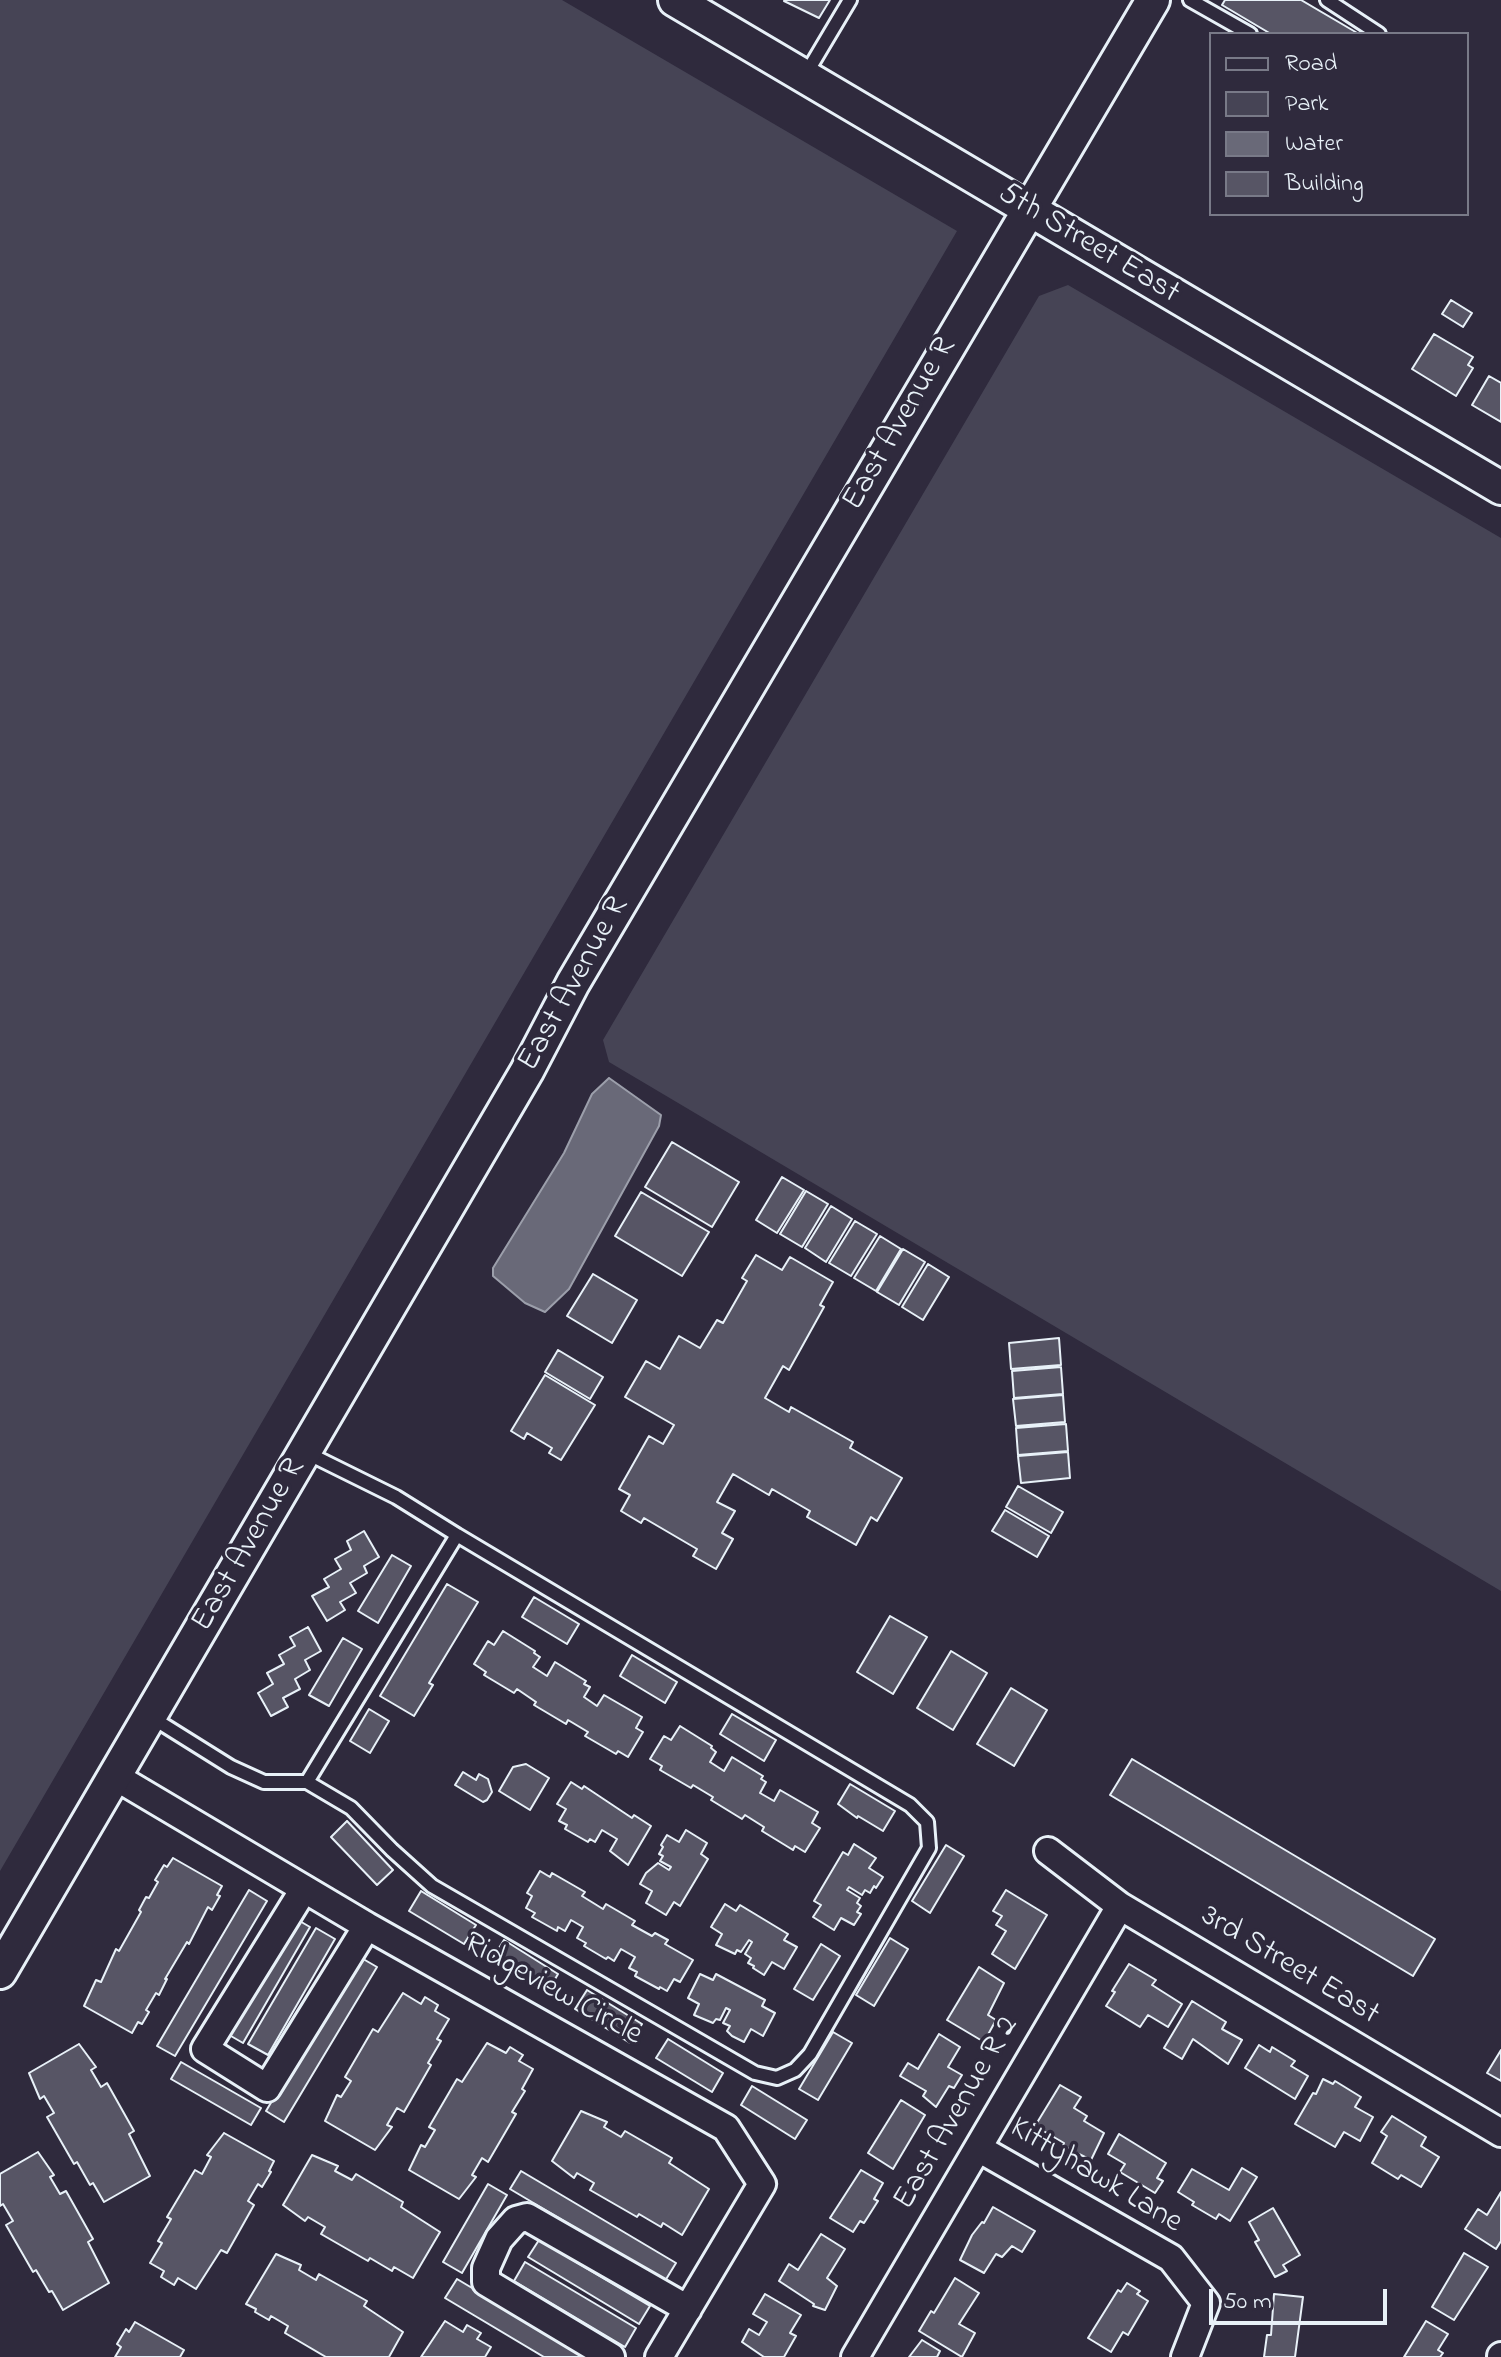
<!DOCTYPE html>
<style>
body{margin:0}
#map{position:relative;width:1501px;height:2357px;overflow:hidden;background:#2f2a3d;font-family:"Indie Flower",sans-serif}
canvas{display:block}
.legend{position:absolute;left:1209px;top:32px;width:260px;height:184px;box-sizing:border-box;background:#2f2a3d;border:2px solid #797a88;margin:0;padding:10px 14px;list-style:none;font-size:24px;color:#e8f1f8}
.legend li{display:flex;align-items:center;gap:16px;height:40px}
.legend b{width:40px;border:2px solid #797a88}
.scale{position:absolute;left:1209px;top:2289px;width:178px;height:36px;box-sizing:border-box;border:4px solid #e8f1f8;border-top:0;padding-left:10px;font-size:24px;line-height:28px;white-space:nowrap;color:#e8f1f8;-webkit-text-stroke:6px #2f2a3d;paint-order:stroke}
</style>
<div id="map">
<canvas width="1501" height="2357"></canvas>
<ul class="legend">
<li><b style="height:10px;background:#2f2a3d"></b>Road</li>
<li><b style="height:22px;background:#464455"></b>Park</li>
<li><b style="height:22px;background:#696978"></b>Water</li>
<li><b style="height:22px;background:#575565"></b>Building</li>
</ul>
<div class="scale">50 m</div>
</div>
<script>
const g = document.querySelector('canvas').getContext('2d');
g.lineJoin = 'round';
function paint(path, color) { g.fillStyle = color; g.fill(path, 'evenodd'); }
const poly = rows => new Path2D(rows.map(r => 'M' + r).join(''));
function strokePath(path, color, width, dash) { g.strokeStyle = color; g.lineWidth = width; g.lineCap = dash ? 'butt' : 'round'; g.setLineDash(dash || []); g.stroke(path); }
function write(font, color, halo, rows, align = 'center') {
  g.font = font + ' "Indie Flower",sans-serif'; g.lineWidth = 7; g.setLineDash([]); g.textBaseline = 'middle'; g.strokeStyle = halo; g.fillStyle = color; for (const [text, x, y, turn = 0] of rows) {
    g.save(); g.translate(x, y); g.rotate((+turn || 0) * Math.PI / 180); g.textAlign = isNaN(turn) ? turn : align; if (halo) g.strokeText(text, 0, 0); g.fillText(text, 0, 0); g.restore();
  }
}
paint(poly([
 [0,0,562,0,957,231,0,1871],
 [1068,285,1501,538,1501,1591,609,1062,603,1040,1039,296]
]), '#464455');
const water = poly([
 [609,1078,661,1115,659,1126,569,1289,545,1312,525,1303,493,1276,493,1268,564,1153,592,1094,609,1078]
]);
paint(water, '#696978');
strokePath(water, '#9c9fab', 2);
const building = poly([
 [830,0,819,18,784,1,785,0,830,0],
 [1225,0,1301,0,1359,34,1271,34,1222,5,1225,0],
 [1451,300,1472,313,1463,327,1442,314,1451,300],
 [1434,334,1473,357,1468,365,1473,368,1456,396,1412,369,1434,334],
 [1489,376,1501,383,1501,422,1472,405,1489,376],
 [672,1142,739,1182,712,1227,645,1187,672,1142],
 [782,1177,804,1190,777,1233,756,1220,782,1177],
 [806,1191,828,1204,802,1247,780,1234,806,1191],
 [641,1192,709,1232,682,1276,615,1236,641,1192],
 [831,1206,852,1219,826,1262,805,1248,831,1206],
 [855,1221,877,1234,851,1276,829,1263,855,1221],
 [880,1236,901,1249,876,1291,854,1278,880,1236],
 [903,1249,925,1262,899,1305,877,1292,903,1249],
 [756,1255,782,1270,790,1257,833,1282,820,1305,824,1307,789,1370,783,1366,765,1398,789,1412,791,1407,853,1442,850,1448,902,1478,877,1521,871,1517,856,1545,807,1517,810,1511,772,1489,769,1495,733,1474,717,1502,735,1511,722,1533,733,1539,716,1569,693,1556,697,1549,644,1518,641,1523,621,1511,630,1495,619,1489,649,1436,663,1444,674,1425,625,1397,646,1361,660,1369,679,1336,700,1348,717,1320,723,1323,747,1281,742,1278,756,1255],
 [928,1264,949,1277,923,1320,902,1307,928,1264],
 [593,1274,637,1300,612,1343,567,1316,593,1274],
 [1059,1338,1061,1365,1011,1369,1009,1343,1059,1338],
 [558,1350,603,1377,590,1399,545,1372,558,1350],
 [1061,1367,1063,1394,1014,1398,1012,1371,1061,1367],
 [545,1375,595,1405,561,1460,549,1453,552,1448,527,1433,524,1439,511,1431,545,1375],
 [1063,1395,1065,1422,1016,1426,1013,1399,1063,1395],
 [1066,1424,1068,1451,1018,1455,1016,1428,1066,1424],
 [1068,1452,1070,1478,1021,1483,1018,1456,1068,1452],
 [1018,1486,1063,1512,1051,1533,1006,1507,1018,1486],
 [1005,1510,1049,1536,1037,1557,992,1531,1005,1510],
 [364,1531,379,1557,364,1566,367,1573,350,1583,356,1593,340,1602,345,1610,327,1621,312,1596,329,1587,324,1579,341,1569,335,1559,351,1550,347,1541,364,1531],
 [392,1555,411,1566,378,1623,358,1611,392,1555],
 [447,1584,478,1602,429,1683,433,1685,414,1716,380,1696,447,1584],
 [534,1597,579,1624,567,1644,522,1617,534,1597],
 [890,1616,927,1637,893,1694,857,1672,890,1616],
 [308,1627,321,1651,305,1660,310,1670,295,1679,300,1689,283,1698,288,1707,271,1716,258,1693,273,1684,267,1673,284,1664,279,1655,295,1646,290,1637,308,1627],
 [503,1631,535,1651,534,1653,540,1657,533,1667,547,1676,555,1662,586,1681,584,1684,590,1687,584,1697,597,1706,604,1695,642,1717,636,1728,643,1732,628,1757,618,1751,616,1754,585,1736,588,1732,568,1720,566,1724,534,1705,536,1702,517,1689,514,1693,484,1675,486,1672,474,1664,488,1641,494,1645,503,1631],
 [343,1638,362,1649,329,1706,309,1695,343,1638],
 [951,1651,987,1673,953,1730,917,1708,951,1651],
 [632,1655,677,1682,665,1703,620,1676,632,1655],
 [1011,1688,1047,1710,1014,1766,977,1744,1011,1688],
 [369,1709,389,1721,370,1753,350,1741,369,1709],
 [732,1714,776,1740,764,1761,720,1734,732,1714],
 [680,1726,712,1746,711,1748,716,1752,710,1762,724,1771,732,1757,763,1776,761,1779,766,1782,760,1793,774,1801,780,1790,818,1812,812,1823,820,1828,805,1852,795,1846,793,1850,762,1831,764,1827,745,1815,742,1819,711,1800,713,1797,693,1785,691,1788,660,1770,662,1766,650,1759,664,1736,671,1740,680,1726],
 [1132,1759,1435,1939,1413,1976,1110,1795,1132,1759],
 [526,1764,549,1778,530,1810,499,1791,513,1767,526,1764],
 [463,1772,476,1780,479,1774,488,1779,492,1792,487,1800,483,1802,455,1785,463,1772],
 [571,1782,582,1789,584,1786,632,1818,634,1815,651,1826,628,1865,610,1851,617,1839,602,1830,595,1842,590,1839,588,1842,565,1829,567,1825,559,1821,566,1809,557,1804,571,1782],
 [850,1784,895,1811,883,1831,858,1816,857,1818,838,1804,850,1784],
 [347,1821,393,1870,377,1885,331,1837,347,1821],
 [686,1830,707,1843,701,1854,708,1859,680,1906,674,1902,666,1915,646,1903,652,1891,640,1884,646,1873,658,1863,669,1870,671,1867,660,1861,663,1856,659,1854,663,1847,661,1845,667,1835,679,1842,686,1830],
 [854,1844,876,1858,869,1868,883,1877,876,1888,874,1886,870,1893,865,1890,862,1895,849,1887,847,1890,860,1898,857,1903,861,1906,857,1912,861,1914,854,1925,841,1918,834,1930,813,1917,821,1905,814,1901,843,1852,848,1855,854,1844],
 [946,1845,964,1856,930,1913,912,1901,946,1845],
 [173,1858,222,1886,217,1895,220,1896,212,1910,208,1907,189,1944,187,1942,165,1979,167,1979,159,1995,156,1993,146,2010,149,2012,142,2024,138,2022,132,2033,84,2006,96,1980,101,1982,116,1949,119,1951,141,1912,139,1910,146,1897,149,1898,158,1882,155,1880,164,1865,167,1867,173,1858],
 [540,1871,550,1877,552,1873,585,1892,582,1896,603,1909,606,1904,635,1921,632,1925,652,1936,655,1933,668,1940,665,1944,693,1960,680,1982,674,1979,667,1991,660,1987,659,1989,635,1976,637,1972,629,1968,635,1957,621,1949,614,1961,608,1957,606,1959,584,1946,586,1943,577,1938,583,1927,571,1920,565,1931,558,1927,557,1931,532,1917,535,1913,526,1908,532,1896,527,1893,540,1871],
 [249,1890,267,1901,175,2056,157,2046,249,1890],
 [1006,1890,1047,1915,1015,1969,992,1954,1006,1931,996,1925,1002,1916,993,1911,1006,1890],
 [421,1891,476,1925,464,1944,409,1911,421,1891],
 [725,1904,736,1911,740,1905,788,1934,784,1940,797,1947,784,1969,772,1962,764,1975,753,1968,754,1966,748,1963,751,1958,745,1954,752,1942,749,1940,741,1952,737,1950,735,1954,716,1945,722,1934,711,1927,725,1904],
 [291,1916,310,1927,243,2043,224,2032,291,1916],
 [316,1928,335,1939,268,2055,248,2044,316,1928],
 [890,1938,908,1949,874,2006,856,1995,890,1938],
 [504,1940,558,1974,547,1993,492,1959,504,1940],
 [821,1944,840,1956,813,2000,794,1989,821,1944],
 [358,1956,377,1967,284,2122,266,2111,358,1956],
 [1129,1964,1156,1980,1152,1985,1182,2004,1168,2027,1148,2015,1140,2027,1106,2006,1115,1992,1112,1991,1129,1964],
 [979,1967,1004,1983,988,2015,996,2020,984,2042,947,2020,979,1967],
 [700,1974,713,1980,716,1974,765,2000,762,2006,775,2013,763,2036,751,2029,744,2042,732,2036,727,2031,730,2026,723,2023,730,2010,726,2008,720,2020,716,2019,713,2023,694,2015,699,2004,688,1998,700,1974],
 [587,1990,642,2024,630,2043,575,2009,587,1990],
 [403,1993,421,2004,425,1997,438,2005,435,2011,449,2019,437,2039,441,2041,428,2063,431,2065,404,2112,397,2108,387,2125,392,2127,375,2150,325,2121,337,2095,341,2097,351,2081,345,2077,373,2029,378,2032,403,1993],
 [1192,2001,1226,2022,1222,2029,1242,2040,1228,2064,1193,2039,1182,2059,1164,2048,1192,2001],
 [833,2032,852,2043,818,2100,799,2089,833,2032],
 [939,2034,960,2047,948,2067,962,2075,954,2088,949,2086,936,2107,923,2096,926,2091,900,2076,908,2063,918,2069,939,2034],
 [668,2039,723,2073,712,2092,656,2058,668,2039],
 [487,2043,506,2053,510,2047,523,2055,519,2061,533,2069,522,2089,525,2091,512,2112,516,2114,488,2162,482,2158,472,2175,476,2177,459,2199,409,2170,421,2145,425,2147,435,2130,429,2127,457,2079,462,2082,487,2043],
 [79,2044,96,2067,91,2070,101,2087,107,2083,134,2131,129,2134,150,2176,104,2202,93,2183,90,2185,77,2162,74,2164,47,2117,54,2113,44,2096,40,2099,29,2073,79,2044],
 [1259,2045,1270,2052,1272,2047,1295,2061,1291,2066,1308,2076,1295,2099,1245,2068,1259,2045],
 [1501,2050,1501,2081,1487,2073,1501,2050],
 [181,2062,261,2108,251,2125,171,2079,181,2062],
 [1323,2079,1333,2084,1335,2081,1361,2097,1355,2107,1373,2117,1360,2141,1344,2132,1335,2147,1295,2124,1313,2093,1316,2094,1323,2079],
 [1060,2085,1081,2097,1074,2108,1087,2116,1084,2121,1104,2133,1091,2160,1063,2146,1064,2143,1035,2126,1060,2085],
 [752,2086,807,2120,795,2139,741,2105,752,2086],
 [901,2100,925,2115,893,2169,868,2153,901,2100],
 [581,2111,607,2122,604,2127,621,2137,625,2131,672,2158,669,2163,709,2189,682,2235,663,2223,661,2227,639,2214,637,2217,590,2190,594,2183,577,2173,574,2178,552,2161,581,2111],
 [1392,2116,1426,2137,1421,2146,1439,2157,1421,2187,1401,2175,1398,2179,1372,2163,1387,2136,1381,2132,1392,2116],
 [224,2133,274,2161,269,2171,271,2172,262,2187,258,2184,248,2201,254,2205,227,2253,221,2250,196,2289,178,2278,174,2285,161,2277,164,2271,150,2263,162,2243,158,2241,171,2219,167,2217,195,2170,202,2174,211,2157,207,2155,224,2133],
 [1119,2134,1166,2163,1157,2178,1163,2181,1155,2193,1120,2172,1125,2164,1108,2154,1119,2134],
 [38,2152,54,2175,50,2177,60,2194,66,2191,93,2239,88,2242,109,2283,63,2310,52,2291,49,2292,36,2270,33,2272,6,2225,13,2221,3,2204,0,2206,0,2174,38,2152],
 [312,2155,338,2166,335,2171,352,2180,356,2174,403,2202,401,2207,440,2232,413,2278,394,2267,392,2271,370,2258,368,2261,321,2234,325,2227,308,2217,305,2221,283,2205,312,2155],
 [1242,2168,1257,2177,1230,2221,1219,2214,1216,2219,1192,2205,1194,2202,1178,2192,1192,2169,1229,2190,1242,2168],
 [861,2170,883,2183,874,2199,878,2201,864,2223,860,2221,853,2232,830,2218,861,2170],
 [521,2171,676,2263,665,2281,510,2189,521,2171],
 [488,2184,507,2195,462,2273,443,2262,488,2184],
 [1501,2192,1501,2241,1496,2249,1465,2229,1478,2209,1487,2215,1501,2192],
 [993,2207,1035,2231,1022,2252,1012,2246,1002,2257,996,2254,984,2273,960,2260,972,2235,982,2222,984,2223,993,2207],
 [1273,2208,1300,2255,1283,2265,1287,2271,1275,2277,1255,2242,1259,2240,1249,2222,1273,2208],
 [821,2234,845,2249,827,2278,837,2286,825,2310,813,2306,814,2304,779,2281,789,2264,798,2270,821,2234],
 [539,2240,650,2306,639,2324,528,2257,539,2240],
 [1464,2253,1488,2267,1454,2320,1432,2307,1464,2253],
 [276,2254,301,2265,299,2270,316,2280,319,2274,367,2301,364,2306,403,2332,389,2357,326,2357,285,2333,288,2326,271,2316,269,2320,255,2312,256,2309,246,2304,276,2254],
 [525,2262,636,2328,625,2347,514,2281,525,2262],
 [955,2278,979,2293,959,2324,975,2333,962,2357,919,2331,931,2311,934,2313,955,2278],
 [457,2279,588,2357,544,2357,445,2298,457,2279],
 [1127,2283,1140,2291,1137,2294,1148,2301,1128,2335,1123,2332,1111,2352,1088,2338,1118,2290,1121,2292,1127,2283],
 [765,2294,801,2315,790,2333,796,2336,784,2357,764,2357,742,2342,749,2329,759,2335,767,2322,753,2314,765,2294],
 [1274,2294,1303,2297,1295,2357,1264,2357,1267,2335,1271,2335,1274,2294],
 [445,2321,463,2332,467,2325,481,2333,477,2339,491,2347,485,2357,421,2357,445,2321],
 [1426,2321,1448,2334,1438,2350,1443,2353,1440,2357,1404,2357,1426,2321],
 [135,2322,184,2350,180,2357,115,2357,121,2347,117,2344,126,2329,129,2332,135,2322],
 [922,2340,940,2351,937,2357,909,2357,922,2340]
]);
paint(building, '#575565');
strokePath(building, '#e8f1f8', 2);
const service = poly([
 [1190,0,1250,34],
 [1327,0,1379,34],
 [806,74,850,0],
 [151,1717,231,1767,264,1782,307,1782,457,1535,396,1497,305,1452],
 [307,1782,351,1808,392,1850,432,1886,755,2073,777,2078,795,2070,810,2054,929,1848,927,1822,910,1805,457,1535]
]);
const minor = poly([
 [116,1777,367,1926,726,2128,762,2184,659,2357],
 [1048,1851,1120,1906,1501,2133],
 [304,1889,205,2049,267,2088,367,1926],
 [978,2148,1171,2258,1206,2303,1185,2357],
 [611,2357,486,2282,486,2268,499,2239,516,2220,527,2217,688,2309],
 [855,2357,1120,1906],
 [1501,2357,1501,2356]
]);
const tertiary = poly([
 [675,0,1501,488],
 [0,1972,527,1071,573,983,1153,0]
]);
strokePath(service, '#e8f1f8', 18);
strokePath(minor, '#e8f1f8', 32);
strokePath(tertiary, '#e8f1f8', 38);
strokePath(service, '#2f2a3d', 12);
strokePath(minor, '#2f2a3d', 26);
strokePath(tertiary, '#2f2a3d', 32);
write('32px', '#e8f1f8', '#2f2a3d', [
 ["5th Street East",1088,245,31],
 ["East Avenue R",901,425,-60],
 ["East Avenue R",575,985,-61],
 ["East Avenue R",250,1546,-60],
 ["3rd Street East",1289,1967,31],
 ["Ridgeview Circle",552,1991,29],
 ["East Avenue R 2",958,2114,-60],
 ["Kittyhawk Lane",1095,2177,31]
]);
</script>
